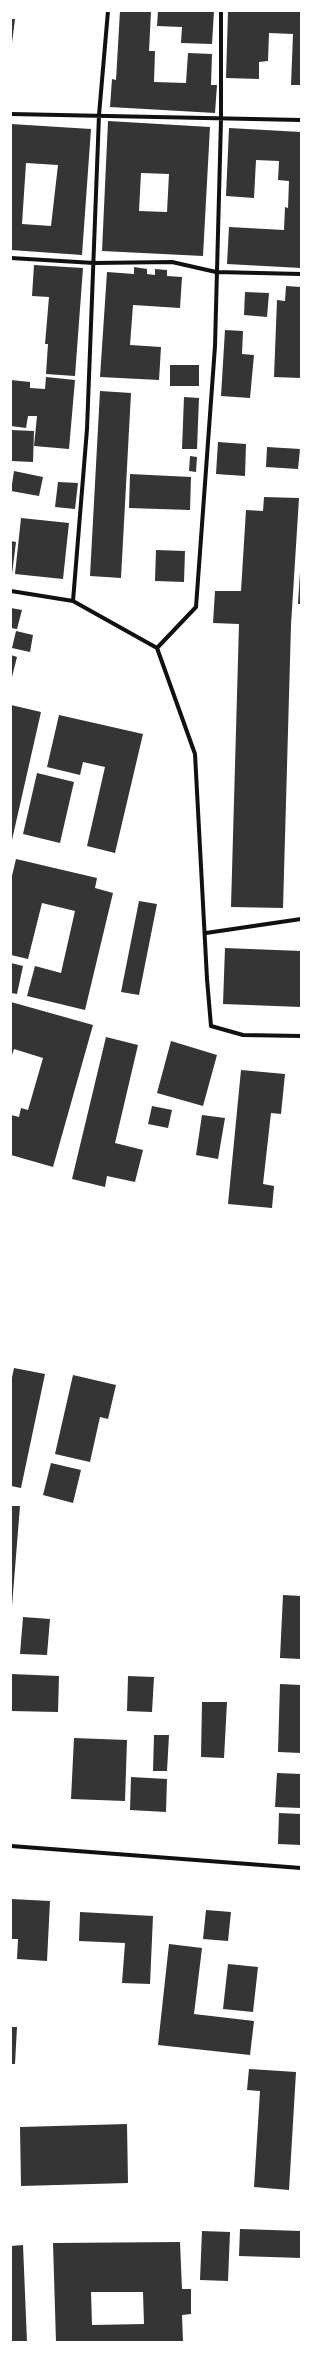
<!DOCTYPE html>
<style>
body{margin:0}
#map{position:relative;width:312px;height:2353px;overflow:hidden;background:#fff;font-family:"PT Sans",sans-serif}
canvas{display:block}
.frame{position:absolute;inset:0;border:12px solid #fff;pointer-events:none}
</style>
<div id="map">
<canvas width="312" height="2353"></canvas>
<div class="frame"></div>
</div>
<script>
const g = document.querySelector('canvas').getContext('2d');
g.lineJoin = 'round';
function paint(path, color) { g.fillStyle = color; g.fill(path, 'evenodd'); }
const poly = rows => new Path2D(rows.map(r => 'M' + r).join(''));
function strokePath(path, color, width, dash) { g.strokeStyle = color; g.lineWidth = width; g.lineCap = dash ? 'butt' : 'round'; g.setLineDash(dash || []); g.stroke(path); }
paint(poly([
 [120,11,151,11,149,51,155,51,154,82,186,83,188,53,212,54,211,85,217,85,215,113,110,107,112,79,116,80],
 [158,11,214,11,212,44,181,43,182,27,157,26],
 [228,11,301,11,301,85,291,85,293,34,269,33,268,61,259,62,259,79,226,78],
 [11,19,15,19,12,43,11,43],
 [108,121,210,127,203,256,102,251],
 [141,173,169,174,167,212,139,211],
 [11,124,91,129,82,255,11,250],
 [26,163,58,165,51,226,22,224],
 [229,128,301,132,301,268,227,264,229,227,284,230,285,207,288,208,289,181,278,180,279,161,256,160,254,198,226,196],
 [34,265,83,268,75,376,46,374,48,344,45,344,49,297,32,296],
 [134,267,147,269,147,274,155,275,155,269,167,270,167,276,182,277,180,308,133,305,130,345,161,347,159,380,100,377,107,272,134,274],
 [286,286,301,287,301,378,274,377,277,300,285,301],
 [245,292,269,293,267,317,244,315],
 [225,330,243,331,242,354,254,355,250,398,221,396],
 [170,365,199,365,199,386,170,386],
 [46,377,75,380,69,449,34,446,37,416,28,416,26,428,11,426,11,380,30,382,30,388,45,389],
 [100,391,131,393,121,578,90,576],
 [184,397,199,398,197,449,182,449],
 [11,430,34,431,33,462,11,461],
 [218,442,246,444,245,476,216,474],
 [267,447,300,449,298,469,266,467],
 [190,456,197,457,196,472,189,471],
 [14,471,43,477,39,496,11,491],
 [130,474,191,477,190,510,129,508],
 [58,482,78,483,75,509,55,507],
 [264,497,299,498,291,625,283,908,231,907,239,624,213,623,215,591,241,591,246,510,263,511],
 [21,518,69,523,63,579,15,574],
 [11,541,16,542,12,574,11,574],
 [156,550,185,551,184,582,155,581],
 [300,572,301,572,301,604,298,604],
 [11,608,22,610,17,629,11,628],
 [16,631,33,635,30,652,12,648],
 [11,655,17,657,12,677,11,676],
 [11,705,41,712,12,840,11,840],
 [59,715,143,734,115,853,87,846,105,767,83,762,80,775,47,767],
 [37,773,74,782,60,843,23,834],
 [16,859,97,878,95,888,113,893,85,1010,27,996,35,966,61,973,75,911,42,903,28,959,11,955,11,880],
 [139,901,157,904,139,995,121,992],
 [225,948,301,951,301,1007,223,1004],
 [11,963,23,966,17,994,11,993],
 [11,1002,93,1025,53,1167,11,1155,11,1115,19,1117,21,1108,28,1110,43,1058,14,1049,11,1058],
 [106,1037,138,1045,115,1143,143,1150,135,1182,107,1176,105,1187,72,1179],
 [171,1041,217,1055,203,1106,157,1093],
 [241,1070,285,1074,281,1114,271,1113,263,1184,274,1186,272,1208,228,1204],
 [152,1106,172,1110,168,1128,148,1124],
 [202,1115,225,1118,218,1159,196,1155],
 [14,1368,45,1374,21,1488,11,1486,11,1382],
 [73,1375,116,1385,108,1419,100,1417,90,1462,55,1454],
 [51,1463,81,1470,73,1503,43,1495],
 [11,1506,20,1506,12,1606,11,1606],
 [283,1595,301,1596,301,1659,280,1658],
 [23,1617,50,1619,47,1655,20,1654],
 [11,1674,59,1676,58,1712,11,1711],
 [128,1676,154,1677,152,1712,127,1711],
 [280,1684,301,1685,301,1753,278,1752],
 [202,1702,227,1702,224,1758,201,1757],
 [154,1735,169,1735,167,1771,153,1771],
 [74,1738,127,1740,125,1801,71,1799],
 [277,1773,301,1774,301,1808,275,1807],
 [131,1777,167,1779,166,1812,130,1810],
 [279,1813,301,1814,301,1845,278,1844],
 [11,1899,50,1901,47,1961,17,1959,18,1939,11,1939],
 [206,1910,231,1912,228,1941,203,1939],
 [80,1912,153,1916,150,1984,122,1983,125,1943,79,1941],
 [169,1944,202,1948,194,2014,254,2021,250,2055,158,2045],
 [228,1964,258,1967,253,2012,223,2009],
 [11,2027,17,2027,15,2064,11,2064],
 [249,2069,296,2072,289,2190,254,2187,260,2091,247,2090],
 [127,2124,128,2183,21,2186,20,2127],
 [240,2229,301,2231,301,2258,239,2256],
 [202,2231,230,2232,228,2281,200,2280],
 [180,2242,182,2289,191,2289,191,2314,182,2315,183,2342,56,2342,53,2243],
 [91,2292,143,2292,144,2324,92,2325],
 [23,2245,27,2342,11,2342,11,2246]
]), '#353535');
strokePath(poly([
 [11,114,301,120],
 [11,258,94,263,172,262,216,272,301,274],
 [11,591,73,601,157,648,196,607,215,346,221,120,221,11],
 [73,601,87,429,99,115,108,11],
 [157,648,195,754,207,979,211,1026,243,1035,301,1036],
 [206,933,301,919],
 [11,1846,301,1868]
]), '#111', 4);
</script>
